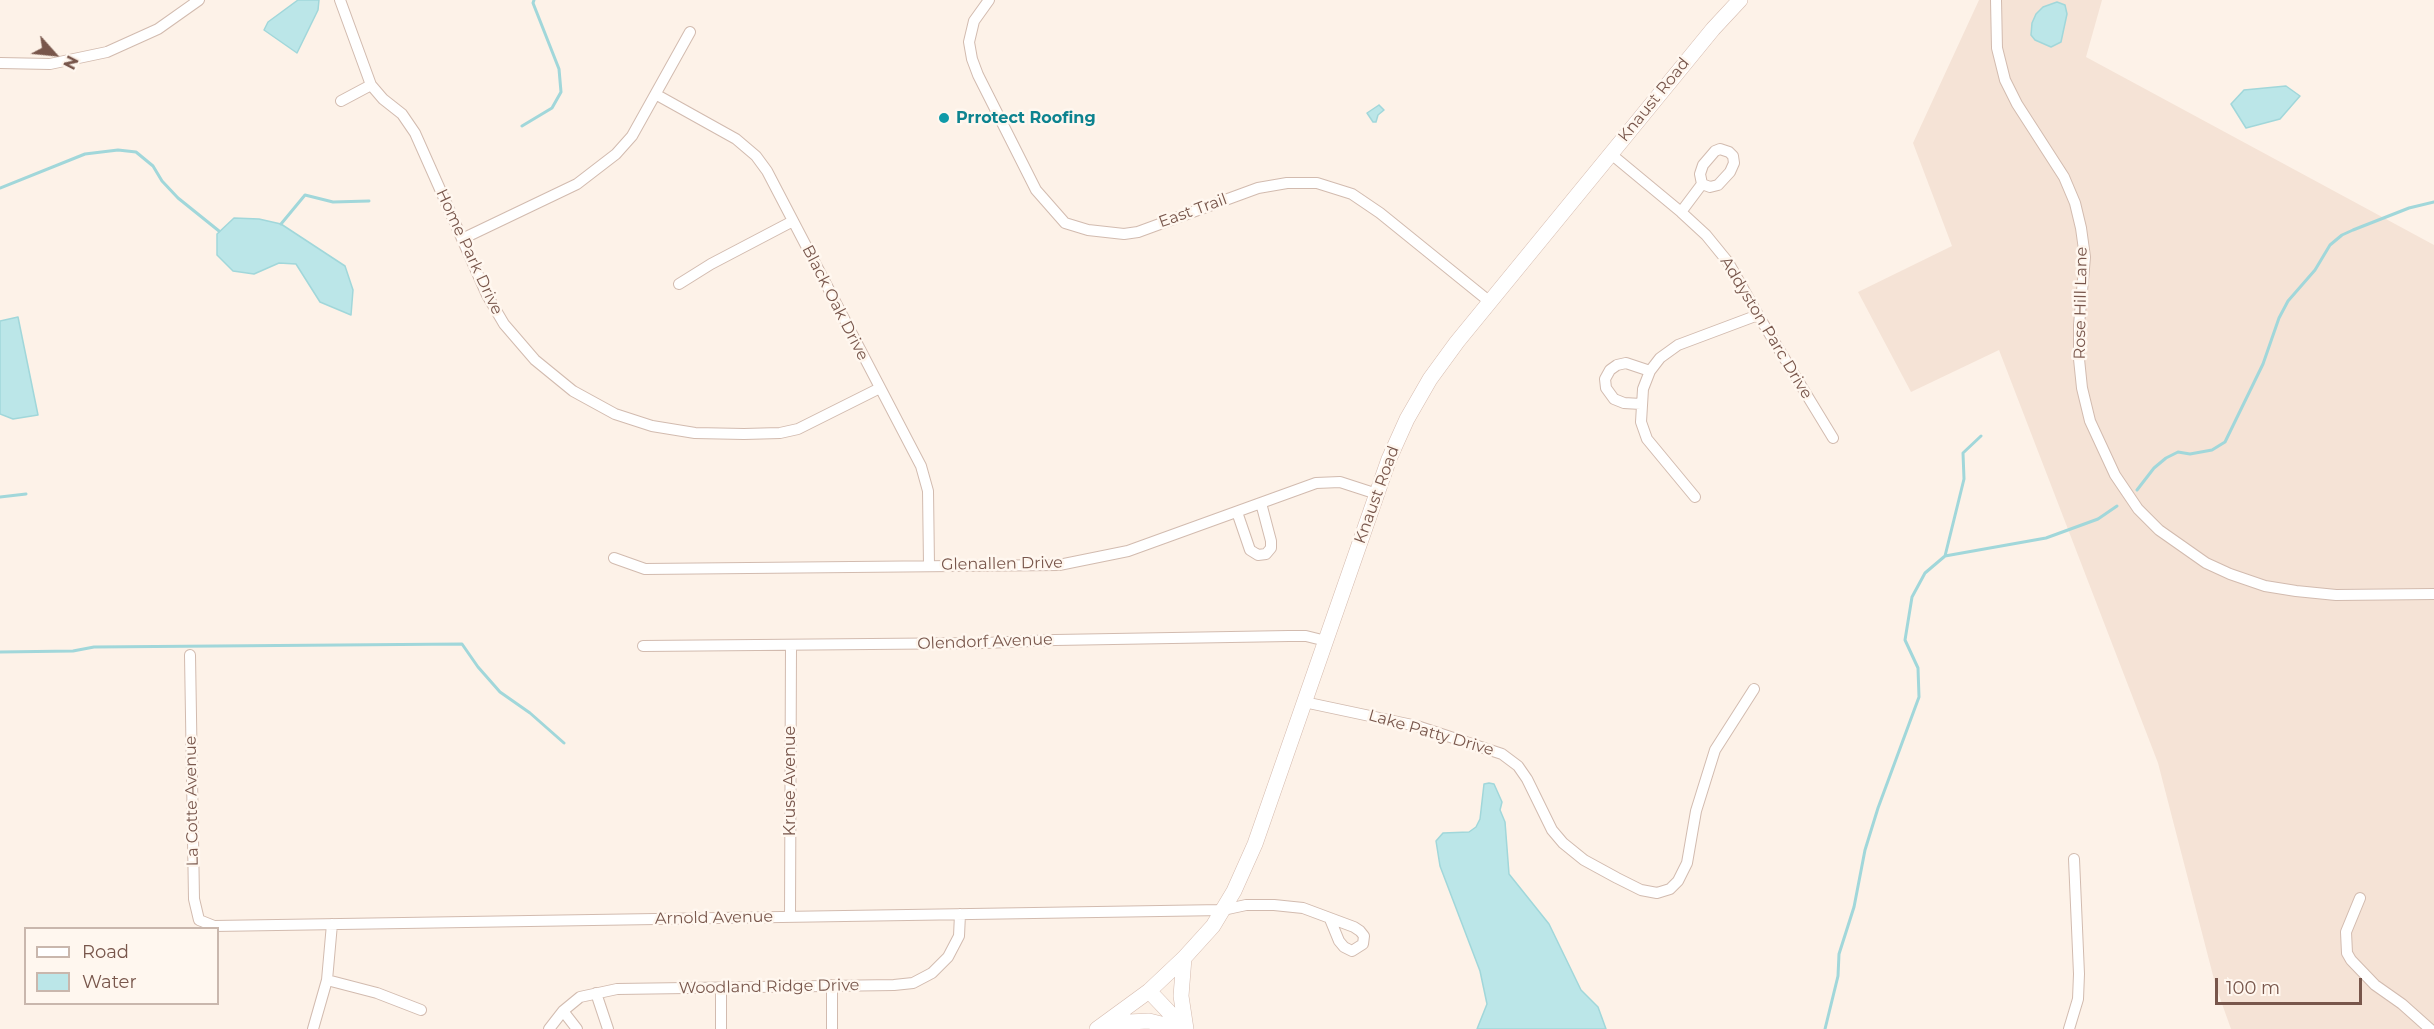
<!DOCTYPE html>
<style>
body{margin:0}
#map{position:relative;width:2434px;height:1029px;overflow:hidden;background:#fdf2e8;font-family:Montserrat,sans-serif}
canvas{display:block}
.legend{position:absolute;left:24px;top:927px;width:195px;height:78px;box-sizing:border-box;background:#fff7ef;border:2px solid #c9b7ad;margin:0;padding:8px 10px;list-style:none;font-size:18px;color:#78564b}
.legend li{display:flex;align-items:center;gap:12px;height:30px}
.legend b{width:30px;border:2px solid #c9b7ad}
.north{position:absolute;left:24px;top:24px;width:60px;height:60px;-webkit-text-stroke:4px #fff7ef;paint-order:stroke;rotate:117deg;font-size:16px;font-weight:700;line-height:24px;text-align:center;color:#78564b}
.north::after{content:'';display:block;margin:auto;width:21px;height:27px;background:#78564b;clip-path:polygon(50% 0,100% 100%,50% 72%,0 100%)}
.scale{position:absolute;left:2215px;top:978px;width:147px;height:27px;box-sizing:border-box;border:3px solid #78564b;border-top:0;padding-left:8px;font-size:18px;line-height:21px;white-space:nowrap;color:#78564b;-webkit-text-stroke:4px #fff7ef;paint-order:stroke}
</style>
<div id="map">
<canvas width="2434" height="1029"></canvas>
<ul class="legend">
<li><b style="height:8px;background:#fff"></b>Road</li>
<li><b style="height:16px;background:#bbe6e8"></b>Water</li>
</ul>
<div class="north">N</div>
<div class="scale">100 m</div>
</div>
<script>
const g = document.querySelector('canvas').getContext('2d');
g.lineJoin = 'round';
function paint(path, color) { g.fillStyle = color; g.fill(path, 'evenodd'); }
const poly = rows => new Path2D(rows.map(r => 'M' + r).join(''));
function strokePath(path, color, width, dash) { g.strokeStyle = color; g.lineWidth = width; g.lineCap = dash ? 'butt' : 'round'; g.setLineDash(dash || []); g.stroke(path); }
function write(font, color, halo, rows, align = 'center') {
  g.font = font + ' Montserrat,sans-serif'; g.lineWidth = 5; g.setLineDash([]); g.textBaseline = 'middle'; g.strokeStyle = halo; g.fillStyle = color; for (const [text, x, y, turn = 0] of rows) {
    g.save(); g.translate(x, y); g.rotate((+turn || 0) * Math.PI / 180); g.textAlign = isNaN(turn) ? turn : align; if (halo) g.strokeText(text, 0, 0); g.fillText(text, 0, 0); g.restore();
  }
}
paint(poly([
 [1979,0,2102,0,2086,57,2434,245,2434,1029,2231,1029,2216,987,2158,763,1999,350,1911,392,1858,292,1952,246,1913,143]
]), '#f5e3d6');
const water = poly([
 [298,0,319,0,318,10,297,53,264,30,268,22,298,0],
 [2057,2,2065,5,2067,14,2061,42,2051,47,2035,40,2031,35,2032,23,2036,14,2043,7,2057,2],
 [2286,86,2300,96,2280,119,2246,128,2231,104,2244,90,2286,86],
 [1379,105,1384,110,1378,115,1376,122,1373,122,1367,113,1379,105],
 [234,218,259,219,281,224,345,266,353,290,351,315,320,302,296,264,279,263,254,274,233,271,217,255,217,234,234,218],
 [18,317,38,415,13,419,0,414,0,321,18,317],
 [1489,783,1494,784,1502,802,1500,810,1505,822,1509,874,1549,924,1581,990,1598,1007,1606,1029,1477,1029,1487,1004,1480,971,1440,866,1436,841,1443,833,1469,832,1476,827,1480,819,1484,784,1489,783]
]);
paint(water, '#bbe6e8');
strokePath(water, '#a1d7da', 1.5);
strokePath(poly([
 [522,126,552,108,561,92,559,69,533,3,534,0],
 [0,188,85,154,118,150,136,152,153,166,162,181,178,198,219,231],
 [281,224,305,195,333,202,369,201],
 [2137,490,2154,468,2166,458,2178,452,2190,454,2212,450,2225,442,2263,364,2279,318,2288,301,2315,270,2330,245,2342,235,2353,230,2409,208,2434,202],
 [0,497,26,494],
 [1945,556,1964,479,1963,453,1981,436],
 [0,652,73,651,94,647,462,644,478,667,500,692,530,713,564,743],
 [1825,1029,1838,976,1839,954,1854,907,1865,850,1878,808,1919,697,1918,668,1905,640,1912,597,1925,573,1945,556,2046,538,2098,519,2117,506]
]), '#a1d7da', 3);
const minor = poly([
 [340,0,371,85,383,99,402,114,415,133,487,295,504,324,535,360,573,391,615,414,652,426,695,433,744,434,780,433,798,429,880,388],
 [989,0,974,21,969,42,972,59,978,75,1036,190,1065,223,1088,230,1124,234,1138,232,1258,188,1287,183,1317,183,1352,194,1380,213,1490,302],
 [1996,0,1997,48,2005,80,2017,104,2064,177,2075,203,2081,228,2085,257,2079,325,2079,359,2082,388,2090,421,2115,475,2138,509,2159,530,2206,563,2230,574,2265,586,2296,591,2336,595,2434,594],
 [0,63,50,64,107,52,158,29,199,0],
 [657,95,736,139,756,156,767,171,921,466,928,491,929,565],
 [341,101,371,85],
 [1611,154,1681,212,1706,235,1728,262,1758,315,1833,438],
 [1681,212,1702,184,1700,174,1703,165,1715,151,1720,149,1729,152,1733,156,1734,163,1730,172,1718,185,1710,187,1702,184],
 [462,239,577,184,616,154,632,136,690,32],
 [679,284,711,264,793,221],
 [1641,404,1624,403,1614,399,1606,388,1605,379,1610,370,1617,365,1626,363,1650,371],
 [1695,497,1647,439,1641,422,1643,389,1650,371,1660,358,1678,345,1758,315],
 [1237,512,1250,550,1258,555,1266,554,1271,548,1271,541,1261,503],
 [614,558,645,569,1059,565,1128,551,1316,483,1340,482,1377,494],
 [643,646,985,643,1055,640,1289,636,1306,636,1326,641],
 [190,655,194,899,199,920,214,926,1223,910,1246,905,1274,905,1303,908,1354,927,1360,931,1364,936,1363,944,1352,951,1344,947,1339,941,1330,919],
 [1304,702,1417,726,1502,754,1518,766,1527,779,1552,830,1563,843,1584,860,1617,878,1641,890,1657,893,1670,889,1678,881,1687,863,1696,811,1715,750,1754,689],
 [2360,898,2346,932,2347,953,2351,960,2375,985,2402,1004,2430,1029],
 [790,917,791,645],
 [327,980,377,993,421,1010],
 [832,985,832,1029],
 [596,993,608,1029],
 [563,1011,577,1029],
 [313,1029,327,980,332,924],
 [549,1029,563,1011,580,997,617,989,894,985,913,983,932,973,948,957,959,936,960,914],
 [721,1029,721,989],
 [2069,1029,2078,999,2079,974,2074,859]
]);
const secondary = poly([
 [1184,958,1181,996,1186,1029],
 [1149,991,1185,1029],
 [1108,1023,1149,1021,1181,1029],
 [1097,1029,1149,991,1184,958,1213,926,1234,891,1255,844,1389,459,1407,419,1430,379,1457,342,1637,122,1713,29,1740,0]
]);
strokePath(minor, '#d2bbaf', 12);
strokePath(secondary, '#d5baad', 16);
strokePath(minor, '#fff', 10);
strokePath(secondary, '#fff', 15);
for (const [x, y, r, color] of [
 [944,118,6,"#0f9aa8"]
]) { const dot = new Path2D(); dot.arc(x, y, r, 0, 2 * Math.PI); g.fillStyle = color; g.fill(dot); strokePath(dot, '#fff7ef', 2); }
write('16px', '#78564b', '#fff7ef', [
 ["Knaust Road",1654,100,-51],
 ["East Trail",1193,211,-20],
 ["Home Park Drive",469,252,65],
 ["Black Oak Drive",835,303,63],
 ["Rose Hill Lane",2081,303,-89],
 ["Addyston Parc Drive",1766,328,59],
 ["Knaust Road",1377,495,-70],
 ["Glenallen Drive",1002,564,-1],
 ["Olendorf Avenue",985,642,-2],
 ["Lake Patty Drive",1431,733,16],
 ["Kruse Avenue",790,781,-90],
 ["La Cotte Avenue",192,801,-91],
 ["Arnold Avenue",714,918,-1],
 ["Woodland Ridge Drive",769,987,-1]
]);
write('bold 16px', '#0d838f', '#fff7ef', [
 ["Prrotect Roofing",956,118]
], 'left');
</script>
